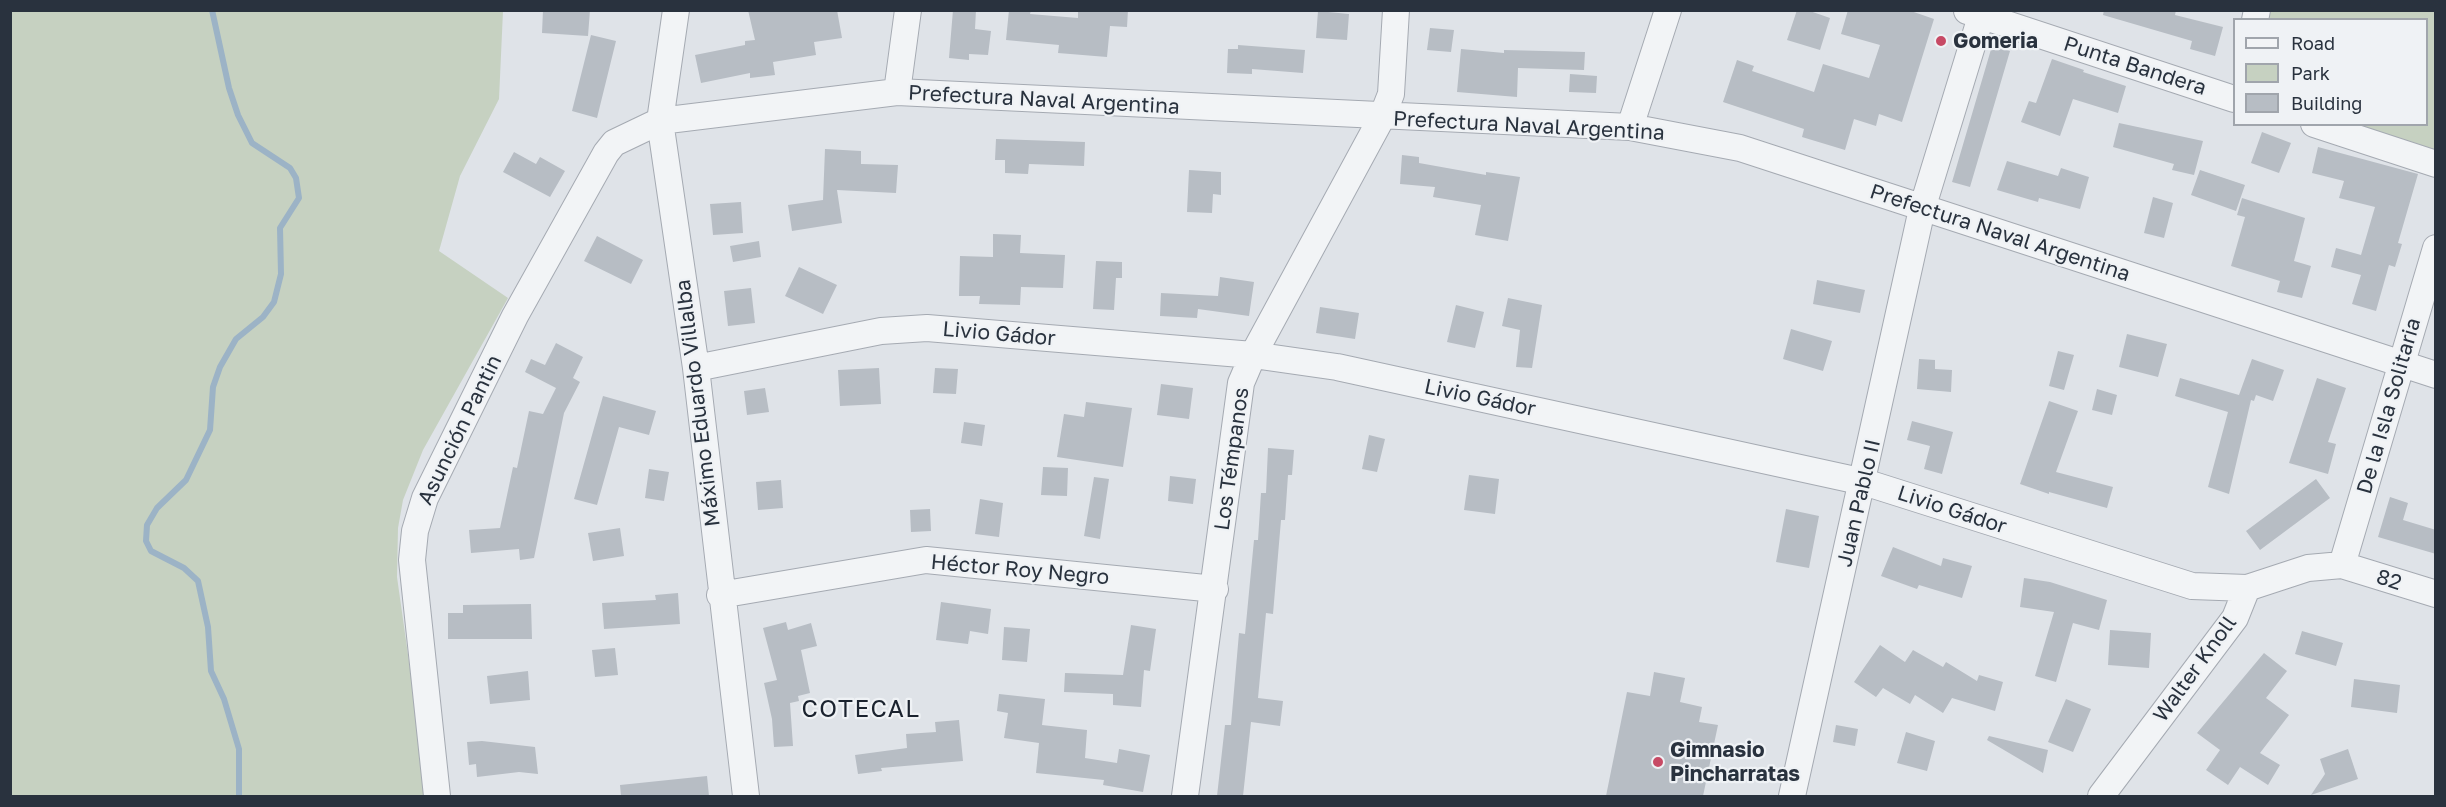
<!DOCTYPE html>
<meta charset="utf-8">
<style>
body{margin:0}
#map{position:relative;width:2446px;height:807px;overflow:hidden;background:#dfe3e8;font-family:"Golos Text",sans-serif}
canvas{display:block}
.frame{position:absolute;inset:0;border:12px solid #29323e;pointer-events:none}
.legend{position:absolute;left:2233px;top:18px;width:195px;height:108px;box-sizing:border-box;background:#eff2f5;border:2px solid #a0a5ac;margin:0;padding:8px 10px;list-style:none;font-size:18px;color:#29323e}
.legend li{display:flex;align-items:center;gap:12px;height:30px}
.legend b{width:30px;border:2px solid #a0a5ac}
</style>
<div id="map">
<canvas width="2446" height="807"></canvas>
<div class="frame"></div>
<ul class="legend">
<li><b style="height:8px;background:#f2f4f6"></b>Road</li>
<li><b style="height:16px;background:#c6d1c1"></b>Park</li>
<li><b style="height:16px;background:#b7bdc4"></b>Building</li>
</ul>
</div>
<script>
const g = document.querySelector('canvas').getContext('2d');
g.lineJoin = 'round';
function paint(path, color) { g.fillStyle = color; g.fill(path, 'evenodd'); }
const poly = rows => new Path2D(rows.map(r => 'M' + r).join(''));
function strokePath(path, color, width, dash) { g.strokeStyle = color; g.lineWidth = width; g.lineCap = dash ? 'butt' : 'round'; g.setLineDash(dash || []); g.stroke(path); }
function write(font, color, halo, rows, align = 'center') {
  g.font = font + ' "Golos Text",sans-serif'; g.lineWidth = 4.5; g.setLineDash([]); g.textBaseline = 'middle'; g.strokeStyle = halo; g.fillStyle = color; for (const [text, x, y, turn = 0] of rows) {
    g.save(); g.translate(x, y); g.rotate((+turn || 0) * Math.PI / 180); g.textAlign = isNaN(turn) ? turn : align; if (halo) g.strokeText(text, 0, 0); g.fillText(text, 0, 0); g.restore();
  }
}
paint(poly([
 [10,11,503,11,499,99,460,176,439,251,508,298,423,450,403,500,398,528,397,577,428,796,11,796],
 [2267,11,2435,11,2435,153,2347,125,2426,124,2426,20,2264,20]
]), '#c6d1c1');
strokePath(poly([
 [212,10,229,88,238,115,252,143,290,168,296,178,299,198,280,228,281,274,274,302,263,317,236,339,220,367,213,387,210,430,186,480,157,508,147,525,146,541,151,551,184,568,198,581,208,627,211,671,224,699,239,749,239,796]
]), '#9cb3c6', 6);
paint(poly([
 [543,10,590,10,588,36,542,33],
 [748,10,837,10,842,38,814,42,816,55,773,62,775,75,750,78,750,73,701,83,695,55,745,45,745,41,755,40],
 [953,10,976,10,975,29,991,31,988,55,969,54,969,60,949,58],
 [1009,10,1031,10,1030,14,1078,18,1078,10,1128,10,1127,27,1110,26,1107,57,1058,53,1059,45,1006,40],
 [1797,10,1807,10,1830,18,1820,50,1787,40],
 [1848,10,1908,10,1934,19,1902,122,1879,114,1876,126,1854,119,1845,150,1802,137,1804,129,1723,102,1737,60,1754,66,1752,71,1814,92,1823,64,1869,78,1880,45,1841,34],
 [2104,10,2176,10,2175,15,2223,27,2215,56,2190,49,2192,41,2103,15],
 [1318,11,1349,14,1347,40,1316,38],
 [1430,28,1454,30,1451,52,1427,50],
 [591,35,616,41,597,118,572,111],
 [1238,45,1305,50,1303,73,1252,69,1252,74,1227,73,1228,49,1238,49],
 [1992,46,2010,51,1970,187,1952,182],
 [1461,49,1504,53,1504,50,1585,52,1584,70,1518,68,1517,97,1457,92],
 [2052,59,2084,70,2083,72,2126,86,2118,113,2073,99,2060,136,2021,122,2029,101,2036,103],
 [1570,74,1597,76,1596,93,1569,92],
 [2119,123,2203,141,2194,175,2172,170,2174,164,2113,147],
 [2262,132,2291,143,2279,173,2251,163],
 [996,139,1085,142,1084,166,1029,164,1028,174,1005,173,1005,160,995,160],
 [2318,147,2418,174,2398,243,2402,244,2395,267,2389,265,2376,311,2352,304,2361,275,2331,267,2336,248,2361,255,2375,207,2339,198,2344,181,2312,173],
 [825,149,861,151,861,164,898,165,896,193,837,190,842,223,792,231,788,205,823,200],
 [514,152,536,164,540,157,565,171,550,197,503,172],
 [1402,155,1419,157,1419,163,1486,175,1486,172,1520,177,1508,241,1475,235,1481,205,1433,197,1435,187,1400,184],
 [2007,161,2058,176,2061,168,2089,177,2080,209,2039,198,2038,202,1997,190],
 [1189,170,1221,172,1221,195,1213,194,1212,213,1187,212],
 [2200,170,2245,185,2236,211,2191,195],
 [2153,197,2173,203,2164,238,2144,233],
 [2242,198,2305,218,2294,261,2311,266,2302,298,2277,292,2280,281,2231,266,2245,217,2237,215],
 [741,202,743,233,713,235,710,204],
 [993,234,1021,235,1020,253,1065,255,1063,288,1021,287,1020,305,979,304,980,296,959,296,960,256,993,257],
 [597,236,643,260,631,284,584,261],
 [759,241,761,257,733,262,730,246],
 [1096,261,1122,262,1122,278,1116,278,1114,310,1093,309],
 [799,267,837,285,823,314,785,296],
 [1220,277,1254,282,1249,316,1198,309,1197,318,1160,316,1161,293,1218,296],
 [1817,280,1865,290,1860,313,1813,304],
 [751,288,755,323,728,326,724,291],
 [1508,298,1542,305,1532,368,1516,367,1520,330,1502,326],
 [1456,305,1484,312,1475,348,1447,342],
 [1320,307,1359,313,1355,339,1316,333],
 [1791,329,1832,341,1823,371,1783,359],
 [2127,334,2167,344,2158,377,2119,367],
 [556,343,583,357,573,378,580,382,564,413,534,558,520,560,519,549,471,553,469,530,500,528,513,467,517,468,529,411,543,414,556,388,525,372,531,359,545,365],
 [2058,351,2074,355,2064,390,2049,386],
 [1919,359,1935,360,1935,369,1952,370,1951,392,1917,389],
 [2252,359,2284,370,2273,401,2256,395,2254,401,2251,400,2229,494,2208,487,2228,412,2175,396,2180,378,2239,395],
 [879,368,881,404,840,406,838,370],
 [935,368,958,369,956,394,933,393],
 [2317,378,2346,388,2328,442,2336,444,2328,474,2289,463],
 [1161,384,1193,388,1189,419,1157,415],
 [765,388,769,412,747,415,744,391],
 [2097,389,2117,395,2112,415,2092,410],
 [603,396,656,411,649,435,619,427,597,505,574,499],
 [2049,401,2078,411,2056,472,2113,487,2107,508,2049,492,2049,494,2020,484],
 [1086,402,1132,408,1123,467,1057,457,1064,414,1084,417],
 [1912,421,1953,432,1942,474,1924,469,1930,446,1907,440],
 [964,422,985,425,982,446,961,443],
 [1369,435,1385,439,1377,472,1362,469],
 [1268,448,1294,450,1292,475,1288,475,1285,520,1281,520,1273,614,1266,613,1258,698,1283,701,1280,726,1251,722,1243,796,1217,796,1225,725,1231,725,1239,633,1245,634,1254,540,1258,540,1261,493,1266,493],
 [1043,467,1068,468,1067,496,1041,495],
 [649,469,669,472,664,501,645,498],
 [1469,475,1499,479,1495,514,1464,510],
 [1170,476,1196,479,1193,504,1168,501],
 [1094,477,1109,479,1100,539,1084,536],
 [2316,479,2330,498,2260,550,2246,531],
 [781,480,783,508,758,510,756,482],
 [2390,497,2408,503,2403,520,2436,530,2436,554,2378,537],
 [980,499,1003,503,999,537,975,534],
 [930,509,931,531,911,532,910,510],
 [1786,509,1819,516,1809,568,1776,562],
 [620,528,624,556,593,561,588,533],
 [1893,547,1941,566,1943,558,1972,566,1962,598,1919,585,1917,589,1881,576],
 [2024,578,2050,582,2107,600,2099,630,2073,623,2056,682,2035,676,2054,612,2020,607],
 [678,593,680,624,604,629,602,603,656,600,655,595],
 [941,602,991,609,988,634,970,631,968,644,936,640],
 [531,604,532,639,448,639,448,613,463,613,463,605],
 [786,622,788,630,811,623,817,646,801,650,810,693,798,696,799,701,790,703,793,746,774,747,772,719,764,683,777,680,763,628],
 [1131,625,1156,629,1150,671,1144,670,1141,707,1113,705,1113,694,1064,692,1065,673,1123,675],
 [1004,627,1030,629,1027,662,1002,660],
 [2110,630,2151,633,2149,668,2108,665],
 [2302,631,2343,643,2336,666,2295,654],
 [1880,645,1905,662,1913,650,1943,667,1946,662,1977,681,1979,675,2003,682,1995,711,1952,698,1943,713,1915,695,1910,704,1883,688,1876,697,1854,682],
 [615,648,618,675,595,677,592,650],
 [2264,653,2287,671,2266,698,2289,715,2260,753,2280,765,2268,785,2240,767,2228,785,2206,770,2220,750,2197,733],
 [528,671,530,700,490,704,487,676],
 [1654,672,1685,678,1680,702,1702,707,1699,722,1718,725,1703,796,1606,796,1627,692,1650,696],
 [2354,679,2400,685,2397,713,2351,707],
 [999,694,1045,699,1042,725,1087,730,1085,758,1117,763,1119,749,1150,755,1143,792,1103,785,1104,780,1036,773,1039,743,1004,738,1008,713,997,711],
 [2066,699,2091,709,2073,752,2048,742],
 [959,720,963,761,881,768,882,771,858,774,855,755,907,748,906,734,936,732,935,722],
 [1836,725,1858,729,1855,746,1833,742],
 [1906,732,1935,741,1927,771,1897,763],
 [1989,736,2048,750,2043,773,1987,740],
 [482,741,535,747,538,774,519,772,477,777,476,764,469,765,467,742],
 [2348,749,2358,779,2311,795,2325,774,2320,759],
 [707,776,709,796,621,796,620,785]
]), '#b7bdc4');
const minor = poly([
 [676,10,660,121,696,368,746,796],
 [1967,11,2234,99],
 [2255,20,2257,10],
 [897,92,908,10],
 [2314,124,2436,164],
 [1630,127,1668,10],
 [696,368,881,331,927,328,1253,355,1337,367,1864,482,2192,586,2247,588],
 [2342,565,2436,248],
 [720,595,926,560,1215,589],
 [437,796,412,560,415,531,425,498,515,316,606,153,614,143,660,121,897,92,1630,127,1740,148,2436,375],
 [1185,796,1241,383,1253,355,1382,117,1391,94,1396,10],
 [1792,796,1922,209,1983,10],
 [2101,796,2235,618,2247,588,2308,568,2342,565,2436,594]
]);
strokePath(minor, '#a5aab2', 28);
strokePath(minor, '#f2f4f6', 26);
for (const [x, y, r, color] of [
 [1941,41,6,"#c74a65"],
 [1658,762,6,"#c74a65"]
]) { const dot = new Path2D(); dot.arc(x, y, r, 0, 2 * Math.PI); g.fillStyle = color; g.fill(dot); strokePath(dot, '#eff2f5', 2); }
write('bold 21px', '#29323e', '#eff2f5', [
 ["Gomeria",1953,41],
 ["Gimnasio",1670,750],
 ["Pincharratas",1670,774]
], 'left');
write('21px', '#29323e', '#eff2f5', [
 ["Punta Bandera",2135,66,18],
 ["Prefectura Naval Argentina",1044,100,3],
 ["Prefectura Naval Argentina",1529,126,3],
 ["Prefectura Naval Argentina",2000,233,18],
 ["Livio Gádor",999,334,5],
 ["Livio Gádor",1480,398,12],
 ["Máximo Eduardo Villalba",698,403,-97],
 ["De la Isla Solitaria",2389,406,-74],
 ["Asunción Pantin",460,430,-64],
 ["Los Témpanos",1232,459,-82],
 ["Juan Pablo II",1859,503,-77],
 ["Livio Gádor",1952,510,18],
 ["Héctor Roy Negro",1020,570,5],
 ["82",2389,580,18],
 ["Walter Knoll",2195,669,-54]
]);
g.letterSpacing = '1.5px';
write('24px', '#1b232f', '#eff2f5', [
 ["COTECAL",861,709]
]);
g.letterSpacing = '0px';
</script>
